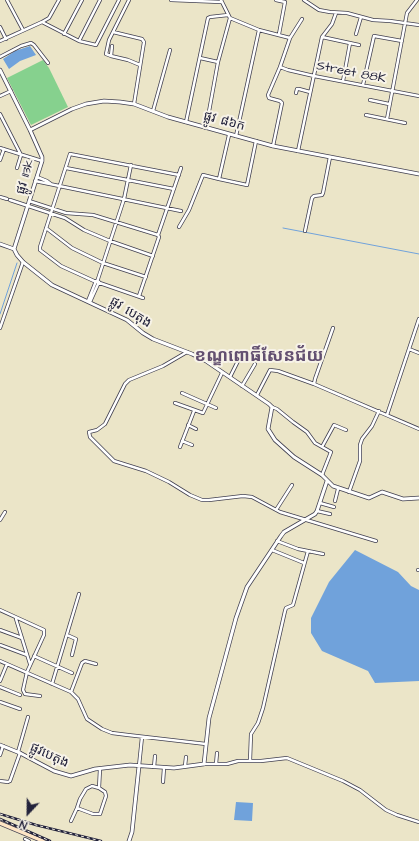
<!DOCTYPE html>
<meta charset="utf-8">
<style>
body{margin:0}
#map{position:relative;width:419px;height:841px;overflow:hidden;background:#ebe5c8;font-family:"Architects Daughter",sans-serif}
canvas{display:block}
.north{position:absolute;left:8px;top:793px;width:40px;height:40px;-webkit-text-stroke:3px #f7f3e8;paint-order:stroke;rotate:202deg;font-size:11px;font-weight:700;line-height:16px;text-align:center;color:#22223b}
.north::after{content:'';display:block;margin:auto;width:14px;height:18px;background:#22223b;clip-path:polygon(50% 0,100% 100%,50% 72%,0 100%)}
</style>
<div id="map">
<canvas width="419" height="841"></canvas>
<div class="north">N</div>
</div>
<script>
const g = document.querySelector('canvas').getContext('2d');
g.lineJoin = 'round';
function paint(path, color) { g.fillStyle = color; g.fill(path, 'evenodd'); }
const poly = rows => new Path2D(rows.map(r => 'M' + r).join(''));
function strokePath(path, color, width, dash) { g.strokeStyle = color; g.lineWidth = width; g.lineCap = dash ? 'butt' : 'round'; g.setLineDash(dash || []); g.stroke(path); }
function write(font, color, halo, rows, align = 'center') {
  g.font = font + ' "Architects Daughter","Noto Sans Khmer",sans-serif'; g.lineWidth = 4; g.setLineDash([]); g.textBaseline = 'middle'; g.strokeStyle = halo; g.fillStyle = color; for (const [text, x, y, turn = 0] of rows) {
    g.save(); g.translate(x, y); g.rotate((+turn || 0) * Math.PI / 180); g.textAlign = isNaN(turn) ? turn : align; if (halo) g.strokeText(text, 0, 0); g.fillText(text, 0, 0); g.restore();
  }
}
paint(poly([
 [43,60,49,68,68,107,31,125,7,78]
]), '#86d18e');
paint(poly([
 [30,46,36,55,20,61,9,69,3,59,15,51],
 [355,550,398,572,411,586,419,590,419,681,375,683,368,671,322,651,311,633,311,618,329,582],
 [236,802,253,803,252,821,234,820]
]), '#70a2db');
strokePath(poly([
 [283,228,419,254],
 [0,314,17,263]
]), '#70a2db', 1);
const minor = poly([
 [7,0,23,30],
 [171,0,221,2],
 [221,0,230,18,259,30,290,38],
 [276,0,285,2,279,34],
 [304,0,319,10,330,12,347,13,373,20,390,21,419,25],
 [42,22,79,41,96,45,119,0],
 [0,27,6,39],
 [113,32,142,39,144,42,134,104],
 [64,34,82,0],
 [356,34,361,17],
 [322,37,359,45],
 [0,41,42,22,49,18,59,0],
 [79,41,100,0],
 [112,46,111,56,128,60,140,65],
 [111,56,106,54,109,40,129,0],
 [0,57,21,46,31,43,34,45,48,63],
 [200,58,218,62],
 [280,67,288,70,314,76,419,96],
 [343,81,350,43],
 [363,85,374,36,402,41],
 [296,93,297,89,299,89,310,92],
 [0,96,11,91],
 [370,100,389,104],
 [153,111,170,50],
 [0,114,21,155,17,168],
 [366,115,405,123],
 [387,119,407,13,417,0],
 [186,122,208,18,210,17,228,15],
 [206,128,218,62,230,18],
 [236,136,259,30],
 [273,146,282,103,280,101,269,98,268,95,280,67,290,38,302,19],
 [0,148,42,161],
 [298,151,322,37,332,24,336,13],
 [0,160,4,149],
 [66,168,174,189],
 [37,177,47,181,51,184],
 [219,179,247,185,256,141],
 [35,181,181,211],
 [0,197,7,199],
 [10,200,65,218,84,230,110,241,153,256],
 [29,201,66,213,93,215,158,235,159,237,139,296],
 [179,227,189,210,203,175,219,179,229,135],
 [46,228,72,248,103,263,146,277],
 [305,231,312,198,314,196,322,195,323,193,330,157],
 [158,235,181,168],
 [97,282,124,199,131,165],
 [143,298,94,281,61,266,40,250,40,247,70,154,179,175],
 [88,301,96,281],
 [90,302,99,282],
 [0,328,23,262],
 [409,349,419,353],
 [187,352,163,366,129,380,125,384,105,424,97,430,89,432,90,437,114,461,146,471,169,482,190,495,202,500,209,500,243,496,252,497,280,512,376,541],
 [230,377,242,353],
 [314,384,315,379,333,328],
 [242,386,255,364],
 [182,393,216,408],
 [257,395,270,370,278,371,314,384,419,429],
 [175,403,203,413,222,373],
 [272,407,277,409,293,422,307,432,315,443,331,452,322,475],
 [387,415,419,319],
 [188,425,196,429],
 [182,441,192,445],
 [180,447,194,411],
 [322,447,334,425,346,430],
 [349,492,360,461,360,445,362,439,372,426,379,411],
 [335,501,338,489],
 [320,503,334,507],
 [276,510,292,485],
 [317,511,330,514],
 [0,520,5,512],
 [277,541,298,549,323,554],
 [272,550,304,563],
 [418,570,419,570],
 [0,610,44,630,44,635,27,672,23,690,25,694,40,696],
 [16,619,30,664],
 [0,630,22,638],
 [67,635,76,639,72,655],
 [0,645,27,655],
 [34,656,72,673],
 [0,661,71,692,78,699,87,719,102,729,112,733,128,735,206,744],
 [0,681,7,664],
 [52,684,79,594],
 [0,687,20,695],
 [71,692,82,663,85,661,96,664],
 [0,702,20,709],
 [18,752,28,717],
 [0,755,3,746],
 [250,761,251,734,258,723,263,708,285,611,286,608,293,605,308,551],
 [204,764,227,764,238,761,261,761,287,758,343,781,360,790,386,810,397,815,419,822],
 [216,764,217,753],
 [139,766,142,737],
 [185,766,186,757],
 [154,767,155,756],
 [0,781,8,782,10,781,20,753],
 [163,782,164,768],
 [92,786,99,788,105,792,106,796,100,814,93,814,77,808,80,799,86,789,92,786],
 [99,788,100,769],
 [71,821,77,808],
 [25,839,29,841]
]);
const tertiary = poly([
 [0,70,30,130,42,157,42,161,14,249],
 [30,130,72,109,86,104,104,101,120,102,134,104,168,117,273,146,419,174],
 [0,244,14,249],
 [14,249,17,255,23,262,52,285,127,320,143,333,153,339,192,354,206,361,269,404,272,407,268,429,275,440,294,457,322,475,333,486,369,498,382,492,403,499,419,498],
 [0,745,20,753,54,771,71,776,95,769,130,765,174,768,204,764,209,718,236,618,247,587,281,536,284,532,315,514,317,511,327,481],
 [129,841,132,832,139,766]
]);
const secondary = poly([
 [0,823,43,841]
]);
strokePath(minor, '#403f50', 4);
strokePath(tertiary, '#403f50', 4.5);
strokePath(secondary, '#403f50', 5);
strokePath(minor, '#fff', 2.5);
strokePath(tertiary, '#fff', 3);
strokePath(secondary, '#fee5c5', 3.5);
const rail = poly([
 [0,814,36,825,101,841],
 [0,819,50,841]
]);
strokePath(rail, '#22223b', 2.5);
strokePath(rail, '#f7f3e8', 1, [3]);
write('13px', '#22223b', '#f7f3e8', [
 ["Street 88K",351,73,11],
 ["ផ្លូវ ៨៦ក",224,122,15],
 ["ផ្លូវ 113k",26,177,-74],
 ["ផ្លូវ បេតុង",130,313,32],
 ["ផ្លូវបេតុង",49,756,25]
]);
write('bold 17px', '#624f70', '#f7f3e8', [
 ["ខណ្ឌពោធិ៍សែនជ័យ",259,357]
]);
</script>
